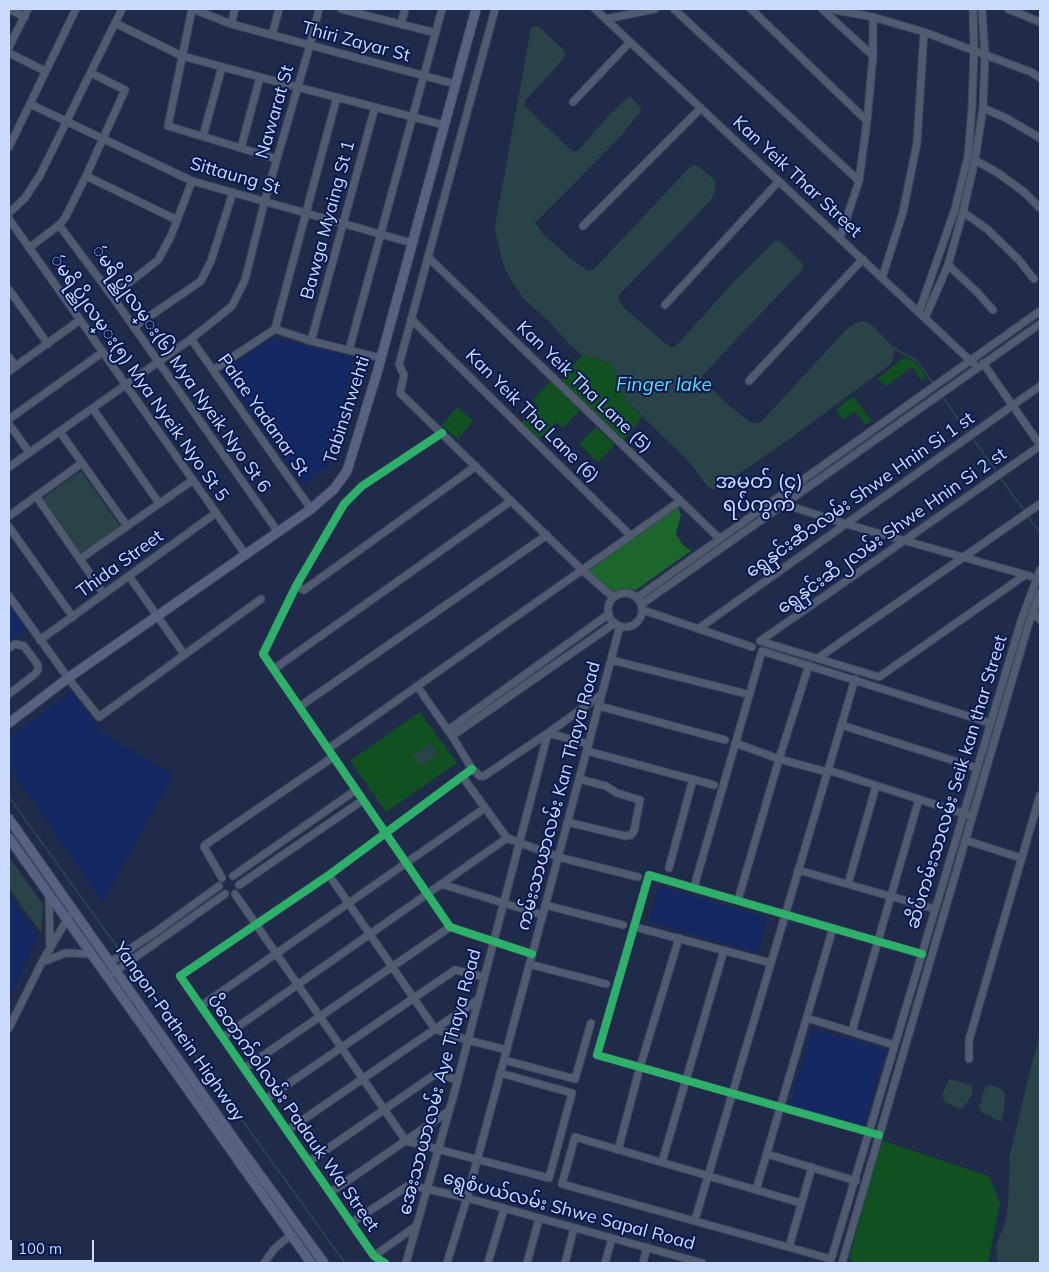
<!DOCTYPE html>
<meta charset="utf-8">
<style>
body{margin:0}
#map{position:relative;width:1049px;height:1272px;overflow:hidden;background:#202b4a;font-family:Mulish,sans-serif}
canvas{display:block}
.frame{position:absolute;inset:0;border:10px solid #cadbfe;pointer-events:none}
.scale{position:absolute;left:10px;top:1240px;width:84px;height:22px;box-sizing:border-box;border:2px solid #cadbfe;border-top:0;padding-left:6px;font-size:15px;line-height:18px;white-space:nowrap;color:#cadbfe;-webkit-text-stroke:4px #07184f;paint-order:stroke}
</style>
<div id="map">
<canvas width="1049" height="1272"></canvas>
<div class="frame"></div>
<div class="scale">100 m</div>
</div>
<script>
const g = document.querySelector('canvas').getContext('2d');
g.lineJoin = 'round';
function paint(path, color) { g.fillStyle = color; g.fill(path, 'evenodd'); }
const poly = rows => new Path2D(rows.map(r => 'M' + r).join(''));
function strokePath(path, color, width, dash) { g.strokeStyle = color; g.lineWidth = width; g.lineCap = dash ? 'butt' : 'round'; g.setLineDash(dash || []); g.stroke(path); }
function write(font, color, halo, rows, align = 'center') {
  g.font = font + ' Mulish,"Noto Sans Myanmar",sans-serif'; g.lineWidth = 4; g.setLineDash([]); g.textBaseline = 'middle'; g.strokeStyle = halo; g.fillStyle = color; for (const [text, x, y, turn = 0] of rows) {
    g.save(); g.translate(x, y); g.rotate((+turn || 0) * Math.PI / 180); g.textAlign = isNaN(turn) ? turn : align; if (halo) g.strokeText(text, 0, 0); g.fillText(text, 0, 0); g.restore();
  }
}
paint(poly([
 [272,338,354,357,328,467,303,485,222,373],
 [9,588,34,623,9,641],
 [72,692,102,733,173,775,103,902,9,767,9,737],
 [659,886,768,918,758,953,649,921],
 [9,895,38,936,9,1000],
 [812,1029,886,1050,864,1126,790,1105]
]), '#142863');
paint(poly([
 [582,355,611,363,625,399,642,417,622,442,560,381],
 [905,357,915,362,926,377,922,381,912,367,886,386,877,379],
 [551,381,581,409,563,428,556,422,539,439,521,423,538,405,533,400],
 [853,396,871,420,865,425,855,411,843,420,836,410],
 [457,407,473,421,458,439,442,425],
 [596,427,615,445,598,462,579,444],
 [420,712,457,763,386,812,350,761],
 [881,1140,989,1176,1000,1203,988,1263,856,1263,849,1259]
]), '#115020');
paint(poly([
 [678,506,681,515,676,534,682,544,691,551,636,590,624,589,613,593,587,569]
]), '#1c652c');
paint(poly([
 [535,26,539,27,564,50,565,55,563,59,525,101,525,106,571,150,574,152,579,150,609,115,628,97,631,97,641,108,641,111,618,139,535,223,544,235,570,258,588,271,593,270,690,167,694,165,699,167,715,180,715,191,711,200,620,294,618,299,624,308,665,343,671,347,675,347,731,285,775,241,780,241,804,264,802,270,702,376,705,382,726,403,751,423,760,423,846,330,854,324,861,321,867,322,875,328,895,349,892,361,888,366,791,438,718,488,712,489,707,486,691,464,625,399,611,363,582,355,568,343,550,322,524,299,512,282,503,264,495,230,496,221,530,33,532,27],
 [81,471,120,526,81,553,43,498],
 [430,743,438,754,421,766,413,755],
 [9,857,43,905,41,933,9,888],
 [1040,1034,1040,1263,998,1263,996,1246,1006,1220,1008,1205,1010,1155,1030,1071],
 [949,1079,972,1085,972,1092,970,1098,964,1107,960,1109,945,1102,942,1095],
 [991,1085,998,1087,1005,1094,1004,1110,1001,1122,982,1112,979,1108,982,1095,986,1086]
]), '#2a4348');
strokePath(poly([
 [895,349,916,360,933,383],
 [942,396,967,432],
 [973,439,996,471],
 [1001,479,1024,510],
 [1029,518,1040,533],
 [9,797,345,1263]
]), '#2a4348', 2);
const minor = poly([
 [9,9,25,17],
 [192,9,168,126,277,159],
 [193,9,231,24,455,84],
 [341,9,436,33],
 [495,9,400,361,399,364,404,375,400,393,581,569,613,597],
 [595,9,977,367],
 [674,9,859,181],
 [751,9,867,121],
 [822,9,873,56],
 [830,9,873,17,924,32,1031,72,1040,78],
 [1008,9,1040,22],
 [606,19,655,9],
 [115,23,182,56,297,87,444,125],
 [231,24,235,9],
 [401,24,405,9],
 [272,35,279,9],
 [9,47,28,9],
 [9,53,45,71],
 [573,102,630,42],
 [30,104,192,181,412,243],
 [983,108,1006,118,1040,138],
 [203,136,222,67],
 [9,147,76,9],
 [241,148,260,77],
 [975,160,998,173,1024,192,1040,208],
 [86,176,177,220],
 [963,212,987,229,1018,259,1034,279],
 [9,213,25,198,40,175,122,9],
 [9,219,245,554],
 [59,225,112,296,278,532],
 [583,226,701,108],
 [840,238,859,181,867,121,873,56,873,17],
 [29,248,59,225,65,218,86,176,125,90,91,73],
 [428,257,720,539],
 [948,265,977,292,993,310],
 [882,278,903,212,917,143,924,32],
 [9,290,48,344],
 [112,296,158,260,171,236,192,181],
 [665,305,779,181],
 [919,312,955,209,968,156,972,107,974,50,973,9],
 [925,318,948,265,963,212,975,160,983,108,985,54,982,9],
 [411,319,631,536],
 [134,327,201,281,211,261,233,192],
 [275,329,337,97],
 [191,339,311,509],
 [311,341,375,107],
 [349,350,442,9],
 [9,357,15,366],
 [983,363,1040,445],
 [213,370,275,329,311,341,381,358],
 [9,371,80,320],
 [749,381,863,259],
 [93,409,159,503],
 [9,419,103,352],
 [9,424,29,452],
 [60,432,127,526],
 [442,433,362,486,344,504,296,586,263,654,450,927,532,954],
 [9,467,191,339,232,306,245,280,265,200,310,45,319,9],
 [36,496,104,594],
 [780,503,846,524,1030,576],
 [9,516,82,463],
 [9,527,73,617],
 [80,559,193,480],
 [129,576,184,654],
 [296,586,304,590,476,466],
 '608 610a17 17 0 1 1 34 0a17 17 0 1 1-34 0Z',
 [9,596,68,678,99,717,261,599],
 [638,597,1040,311],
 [642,604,1040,324],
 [643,610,752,647],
 [1033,610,1040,620],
 [698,629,1040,386],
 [40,640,216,513],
 [760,641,1040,446],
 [760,641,879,677,1025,575],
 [9,648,15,644,24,646,38,665,38,670,35,674,9,694],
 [818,658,1040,504],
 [611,660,743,693],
 [274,669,511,501],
 [417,686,452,736,472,769,480,776,484,776,548,733,601,695],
 [599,706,725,740],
 [299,707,547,535],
 [841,725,977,768],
 [448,730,609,614],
 [452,736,615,623],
 [735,743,779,759,827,772],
 [328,749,680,501],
 [587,751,714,785],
 [828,770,968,815],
 [462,776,507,838,558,857,638,877],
 [567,822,625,836,631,835,634,831,640,800,617,793,606,786,579,779],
 [965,840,1021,858],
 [669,868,693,779],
 [798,870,935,909],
 [329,875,435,1029,467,1040,507,1050],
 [233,876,356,790],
 [222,878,204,847,205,845,333,757],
 [441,884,543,915],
 [848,884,876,786],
 [239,885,363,800],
 [694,887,762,651,990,723],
 [235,894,406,1141,549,1178,572,1093,500,1073],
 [49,895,50,949],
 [738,900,780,756,809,665],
 [545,905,623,925],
 [635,927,771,963],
 [42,962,66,953,91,954],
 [109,963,157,931,219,886],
 [529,964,606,984],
 [113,973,225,894],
 [201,1006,485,808],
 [807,1018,894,1045],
 [9,1028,42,962,69,916],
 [852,1031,919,799],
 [223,1037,507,838],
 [969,1059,969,1040,1040,795],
 [504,1060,575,1079,591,1023],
 [245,1068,450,927],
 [266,1099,455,970,484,977],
 [288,1130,479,999],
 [879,1135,597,1055,649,875,922,954],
 [618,1150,640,1067,679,938],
 [767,1154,856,1181],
 [310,1161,434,1075,457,1079],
 [662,1162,724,950],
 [756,1190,833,928],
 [331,1192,449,1111],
 [801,1203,575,1137,562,1184,831,1259],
 [695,1220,855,679],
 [351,1223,409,1185,467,1198,702,1263],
 [789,1247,812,1167],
 [374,1256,416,1226],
 [264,1263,275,1248,291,1235],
 [385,1263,374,1256,180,976,329,875,472,769],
 [406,1263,454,1094,548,733,589,744],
 [447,1263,467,1198,620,626],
 [488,1263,504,1209],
 [527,1263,539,1219],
 [565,1263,574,1228],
 [605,1263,612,1238],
 [643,1263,647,1247],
 [830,1263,1021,621,1040,570],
 [842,1263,1028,626,1040,592]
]);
const major = poly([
 [9,723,68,678,311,509,334,489,347,471,377,373,476,9],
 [9,819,239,1146,324,1263],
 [9,838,311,1263]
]);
strokePath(minor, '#3b4560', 9);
strokePath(major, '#3b4560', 11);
strokePath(minor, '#515b70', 7);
strokePath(major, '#576281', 9);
strokePath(poly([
 [442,433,362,486,344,504,296,586,263,654,450,927,532,954],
 [879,1135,597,1055,649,875,922,954],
 [385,1263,374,1256,180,976,329,875,472,769]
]), '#2db169', 8);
write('18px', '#cadbfe', '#07184f', [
 ["Thiri Zayar St",356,42,15],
 ["Nawarat St",275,112,-74],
 ["Sittaung St",235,176,16],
 ["Kan Yeik Thar Street",797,177,43],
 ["Bawga Myaing St 1",328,220,-75],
 ["ဴမရိပ္ညိုလမ္း(၆) Mya Nyeik Nyo St 6",181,369,55],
 ["ဴမရိပ္ညိုလမ္း(၅) Mya Nyeik Nyo St 5",139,378,55],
 ["Kan Yeik Tha Lane (5)",584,387,44],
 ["Tabinshwehti",347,410,-72],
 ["Palae Yadanar St",263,415,55],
 ["Kan Yeik Tha Lane (6)",532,416,45],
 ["ရွေနှင်းဆီ၁လမ်း Shwe Hnin Si 1 st",860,495,-35],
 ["ရွေနှင်းဆီ၂လမ်း Shwe Hnin Si 2 st",892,531,-35],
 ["Thida Street",120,564,-36],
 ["ဆိပ်ကမ်းသာလမ်း Seik kan thar Street",957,782,-73],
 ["ကမ်းသာယာလမ်း Kan Thaya Road",559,796,-75],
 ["Yangon-Pathein Highway",179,1032,55],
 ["အေးသာယာလမ်း Aye Thaya Road",440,1082,-75],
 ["ပိတောက်ဝါလမ်း Padauk Wa Street",293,1113,55],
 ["ရွေစံပယ်လမ်း Shwe Sapal Road",569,1211,15]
]);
write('italic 19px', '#5ae0ee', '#07184f', [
 ["Finger lake",664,385]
]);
write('20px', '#cadbfe', '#07184f', [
 ["အမှတ် (၄)",759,482],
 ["ရပ်ကွက်",759,505]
]);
</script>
